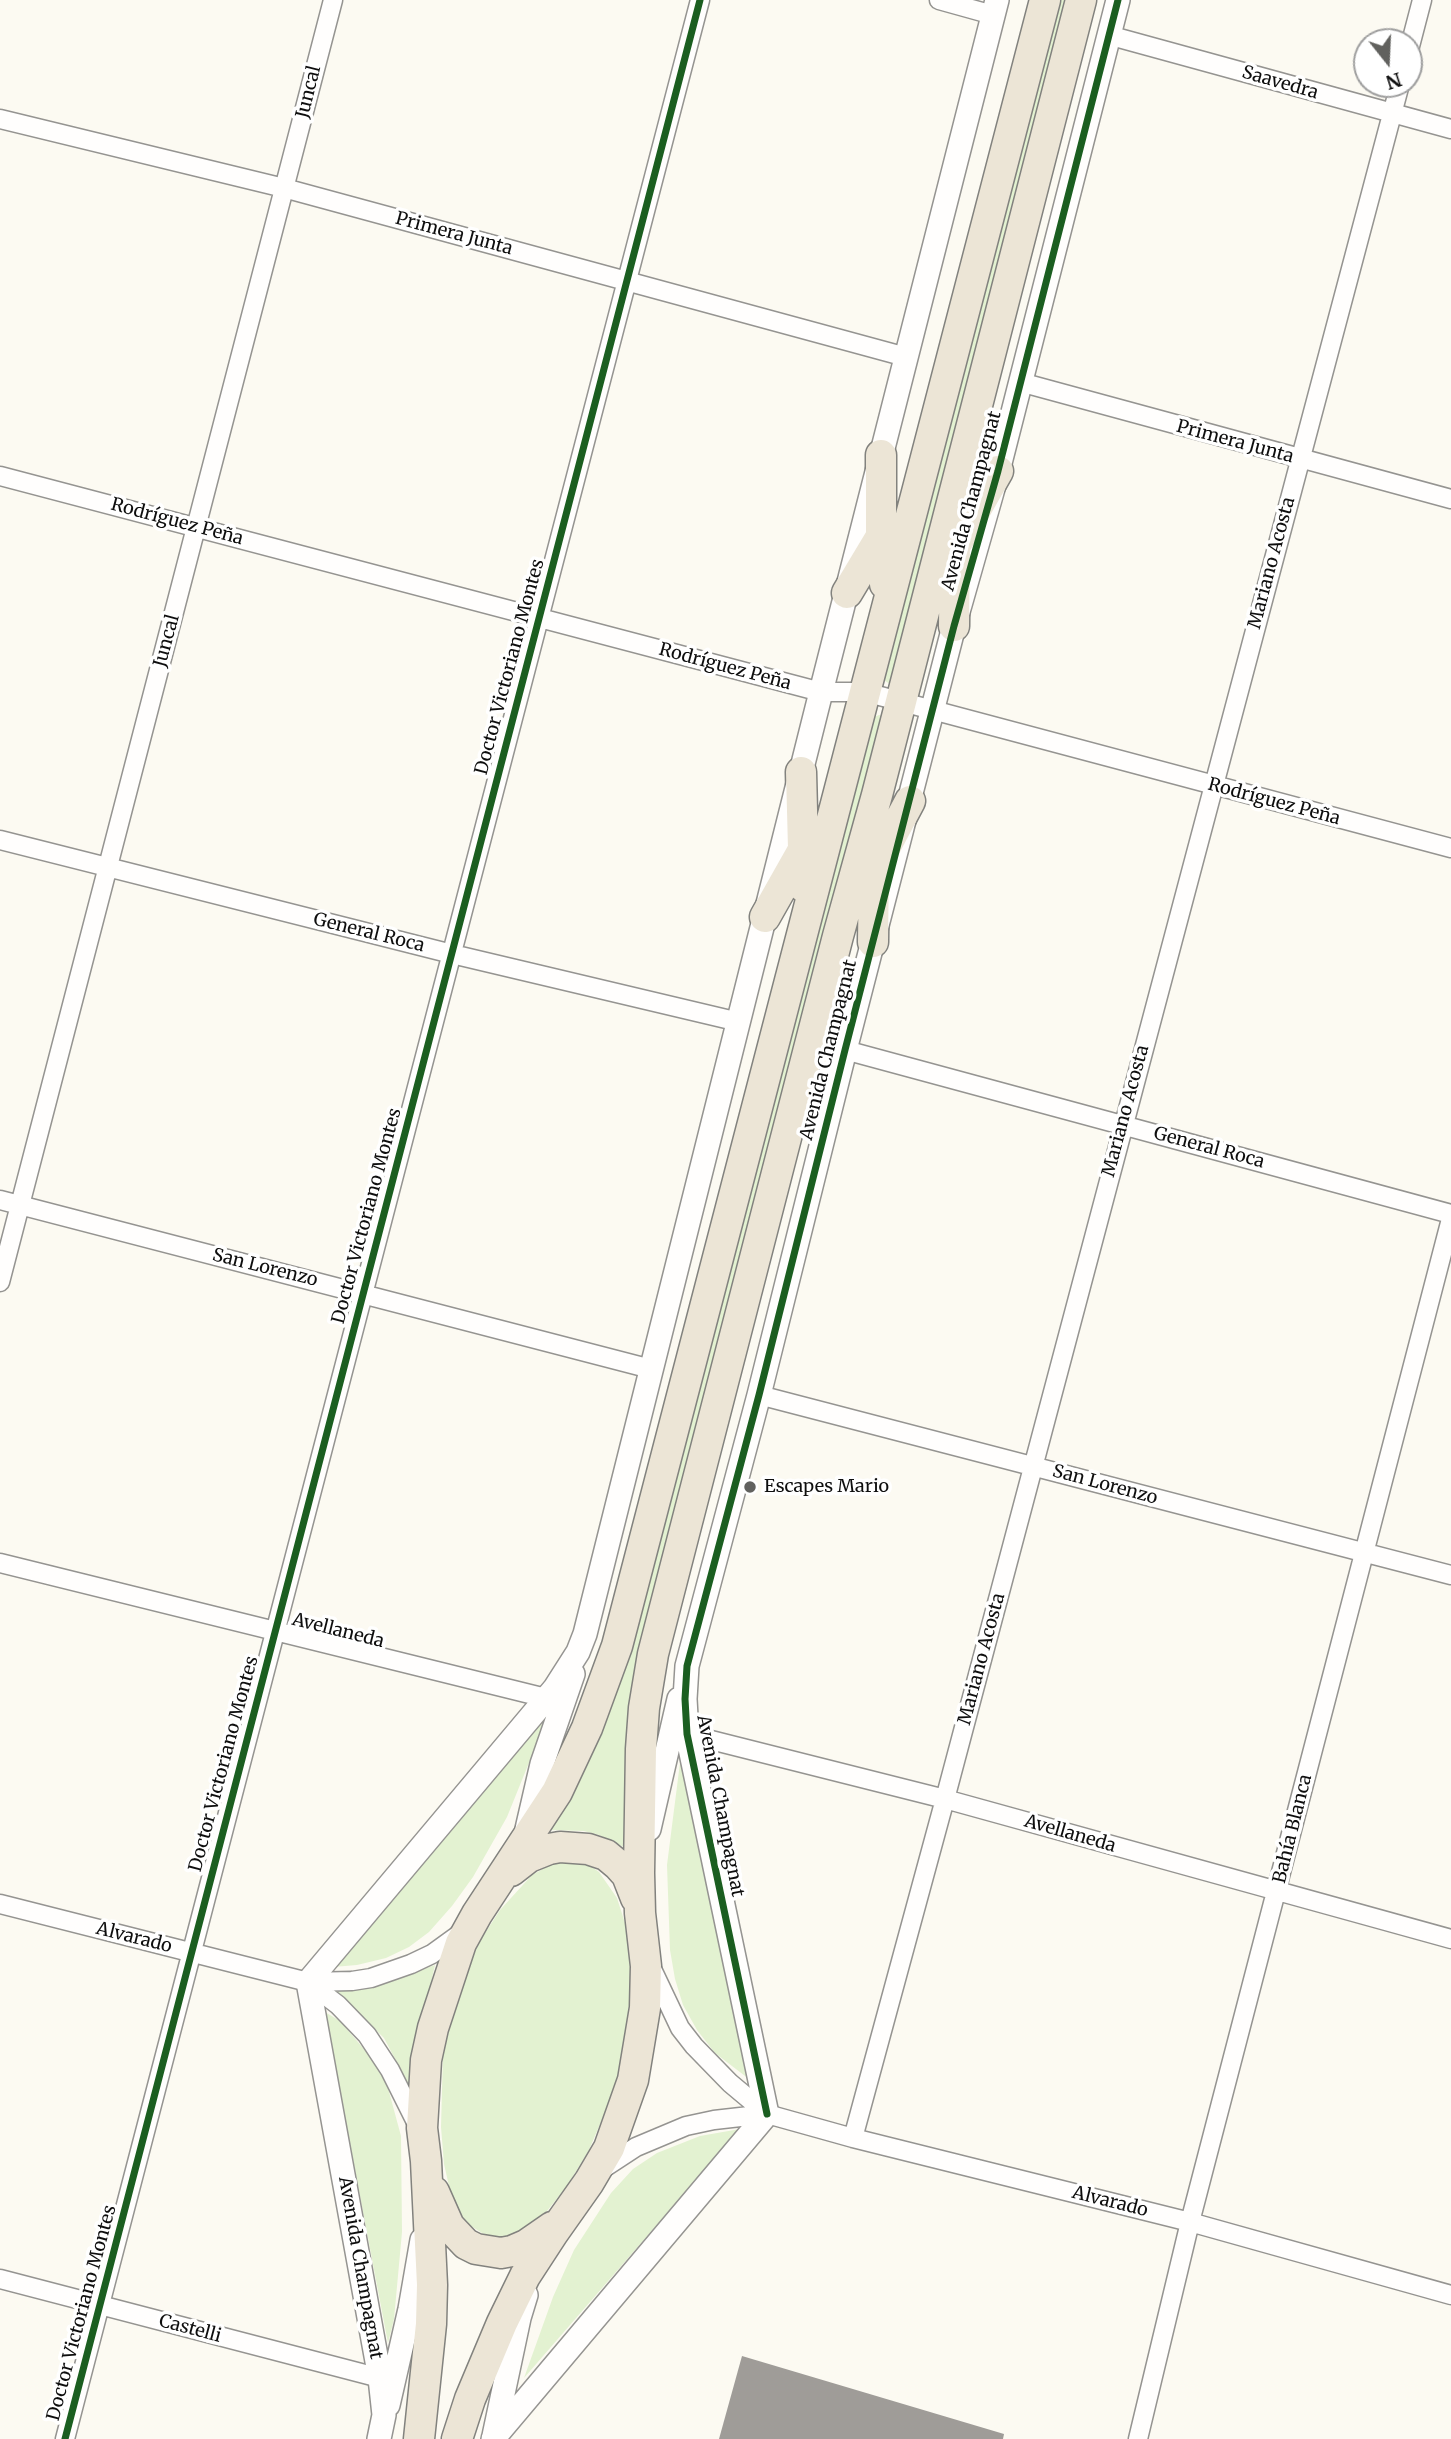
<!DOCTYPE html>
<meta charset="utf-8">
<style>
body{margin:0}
#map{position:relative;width:1451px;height:2439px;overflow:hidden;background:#fcfaf2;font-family:Merriweather,serif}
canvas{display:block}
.north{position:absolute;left:1353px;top:28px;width:70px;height:70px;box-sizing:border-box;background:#fff;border:2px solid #9f9f9f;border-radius:50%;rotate:162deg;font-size:19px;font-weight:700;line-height:28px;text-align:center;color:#0e0e0e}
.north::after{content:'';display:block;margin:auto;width:24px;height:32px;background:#61615e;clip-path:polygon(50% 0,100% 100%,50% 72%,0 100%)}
</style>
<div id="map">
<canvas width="1451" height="2439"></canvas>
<div class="north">N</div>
</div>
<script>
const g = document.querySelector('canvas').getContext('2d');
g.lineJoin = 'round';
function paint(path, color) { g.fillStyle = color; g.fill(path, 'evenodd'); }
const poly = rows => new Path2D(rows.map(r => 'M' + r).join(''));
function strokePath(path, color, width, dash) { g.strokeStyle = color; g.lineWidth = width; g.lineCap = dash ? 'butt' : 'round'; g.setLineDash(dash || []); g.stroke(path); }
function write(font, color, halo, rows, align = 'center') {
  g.font = font + ' Merriweather,serif'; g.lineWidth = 7; g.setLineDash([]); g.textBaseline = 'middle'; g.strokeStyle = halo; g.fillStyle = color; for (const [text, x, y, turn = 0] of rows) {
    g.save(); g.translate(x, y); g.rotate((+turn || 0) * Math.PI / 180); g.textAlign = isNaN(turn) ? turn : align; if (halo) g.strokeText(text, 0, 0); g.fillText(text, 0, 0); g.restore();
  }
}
paint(poly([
 [1057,0,1072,0,893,686,882,679],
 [879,715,883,716,629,1717,625,1799,628,1849,599,1835,584,1831,550,1830,593,1751,626,1665,872,718],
 [544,1718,539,1738,507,1817,473,1877,452,1906,429,1932,409,1947,386,1958,357,1965,333,1967],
 [682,1747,749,2079,715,2053,697,2030,683,2005,675,1979,670,1950,667,1865],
 [569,1861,586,1863,599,1872,617,1898,625,1923,631,1972,630,2000,617,2084,589,2150,567,2186,547,2211,529,2228,516,2236,504,2238,493,2237,482,2233,471,2226,460,2214,451,2195,444,2164,441,2127,443,2052,461,1983,480,1941,500,1910,532,1875,550,1865],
 [435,1965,426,2004,412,2091,384,2038,347,2002,328,1988,384,1983],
 [325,2012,340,2021,375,2062,388,2088,401,2136,402,2232,394,2319,388,2343],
 [740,2129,524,2378,553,2297,574,2250,611,2193,633,2169,657,2153,700,2136]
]), '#e3f2d1');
paint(poly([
 [742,2356,1004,2434,1003,2439,719,2439]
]), '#9f9c98');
const minor = poly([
 [939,0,993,15],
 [1108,35,1451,129],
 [1409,50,1422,0],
 [0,119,284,188,906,357],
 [1020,382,1451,499],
 [0,476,821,692,865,692,1451,848],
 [0,840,452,954,739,1022],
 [845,1050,1451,1214],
 [0,1200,651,1369],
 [0,1282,333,0],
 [759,1395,1451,1575],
 [0,1563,546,1698],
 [687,1734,945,1799,1451,1939],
 [0,1904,308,1982,352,1981,371,1978,411,1964,432,1954,461,1933],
 [652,1969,680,2028,694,2046,730,2083,767,2114,853,2138,1190,2222,1451,2295],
 [308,1982,338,2005,367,2035,390,2070,417,2124],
 [853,2138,945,1799,1400,84],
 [604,2168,636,2147,686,2126,714,2120,767,2114],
 [0,2279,380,2378],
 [65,2439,700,0],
 [1138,2439,1190,2222,1451,1219]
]);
const tertiary = poly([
 [527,1829,542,1764,573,1674],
 [649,1829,679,1699],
 [388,2405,410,2309,422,2240],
 [494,2436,519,2318,526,2295],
 [379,2439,384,2415,380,2378,308,1982,555,1688,578,1652,585,1634,821,692,997,0],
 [493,2439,767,2114,687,1734,685,1699,687,1666,759,1395,845,1050,954,626,998,471,1118,0]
]);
const trunk = poly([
 [881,455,881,537,885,584],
 [949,557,998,471],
 [847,593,883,533],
 [954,626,955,539],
 [801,772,804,887],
 [865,886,910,801],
 [765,917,804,848],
 [873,942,874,865],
 [511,1871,529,1857,549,1849,560,1847,588,1849,606,1855,618,1865,627,1875,636,1898],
 [434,2192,449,2226,466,2244,476,2249,501,2253,512,2251,526,2245,552,2227],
 [419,2439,431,2324,432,2285,426,2161,422,2128,426,2060,433,2028,461,1943,477,1914,557,1792,587,1728,617,1646,1045,0],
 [457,2439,470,2399,502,2323,525,2276,553,2233,589,2182,609,2148,633,2080,645,2008,646,1966,640,1913,639,1873,641,1749,644,1708,653,1654,838,936,877,795,1081,0]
]);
strokePath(minor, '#959491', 21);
strokePath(tertiary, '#959491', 26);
strokePath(trunk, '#82827e', 33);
strokePath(minor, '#fffefd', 18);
strokePath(tertiary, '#fffefd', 23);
strokePath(trunk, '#ece5d6', 30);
strokePath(poly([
 [767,2114,687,1734,685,1699,687,1666,759,1395,845,1050,954,626,998,471,1118,0],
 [65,2439,700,0]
]), '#1b5e20', 7);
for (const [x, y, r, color] of [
 [750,1487,7,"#61615e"]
]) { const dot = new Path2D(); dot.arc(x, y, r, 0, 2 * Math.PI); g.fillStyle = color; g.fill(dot); strokePath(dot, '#fff', 2.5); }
write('18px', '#0e0e0e', '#fff', [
 ["Saavedra",1280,83,16],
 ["Juncal",309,92,-76],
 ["Primera Junta",454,234,15],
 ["Primera Junta",1235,442,15],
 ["Avenida Champagnat",972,501,-75],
 ["Rodríguez Peña",177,522,15],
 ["Mariano Acosta",1272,563,-75],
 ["Juncal",167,641,-75],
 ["Doctor Victoriano Montes",510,667,-75],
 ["Rodríguez Peña",725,667,15],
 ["Rodríguez Peña",1274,802,15],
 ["General Roca",369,933,14],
 ["Avenida Champagnat",829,1050,-76],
 ["Mariano Acosta",1126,1111,-75],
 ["General Roca",1209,1148,15],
 ["Doctor Victoriano Montes",367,1216,-75],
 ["San Lorenzo",265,1268,14],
 ["San Lorenzo",1105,1485,15],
 ["Avellaneda",338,1631,14],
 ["Mariano Acosta",982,1659,-75],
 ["Doctor Victoriano Montes",224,1764,-75],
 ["Avenida Champagnat",720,1806,79],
 ["Bahía Blanca",1293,1829,-76],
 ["Avellaneda",1070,1834,16],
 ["Alvarado",134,1938,14],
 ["Alvarado",1110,2202,14],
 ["Avenida Champagnat",360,2268,80],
 ["Doctor Victoriano Montes",82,2313,-75],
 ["Castelli",190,2329,15]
]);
write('18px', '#0e0e0e', '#fff', [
 ["Escapes Mario",764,1487]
], 'left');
</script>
